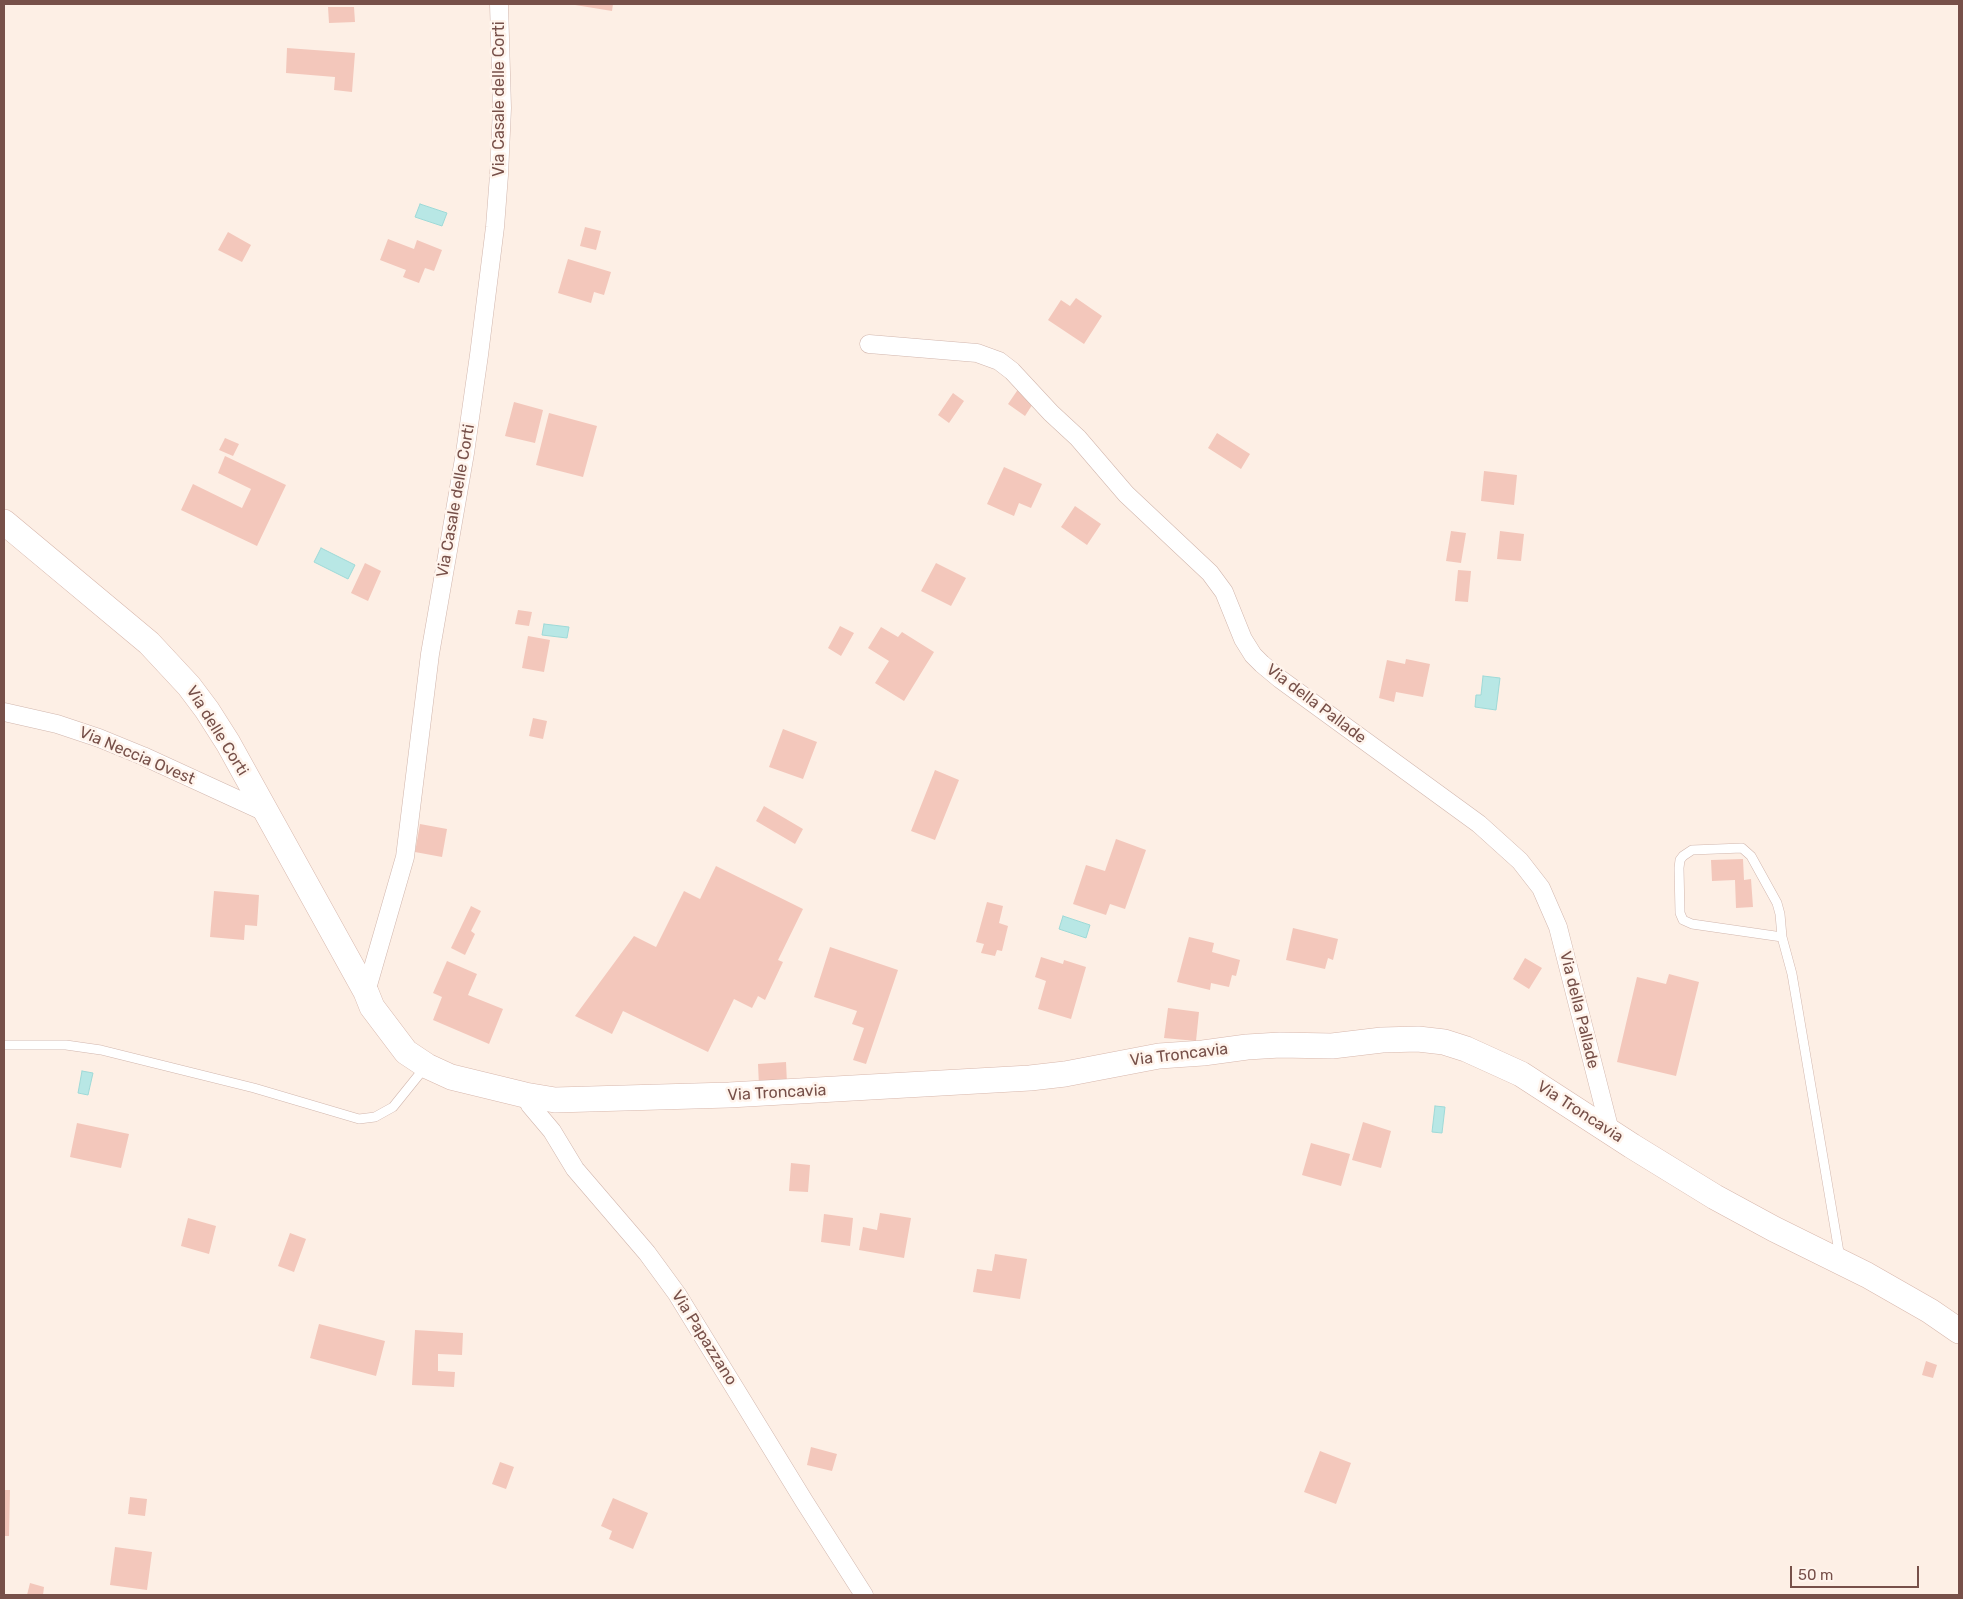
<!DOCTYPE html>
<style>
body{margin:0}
#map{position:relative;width:1963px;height:1599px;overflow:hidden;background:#fdefe5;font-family:Rubik,sans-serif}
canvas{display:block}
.frame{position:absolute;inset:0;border:5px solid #775049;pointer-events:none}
.scale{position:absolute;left:1790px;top:1566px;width:129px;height:22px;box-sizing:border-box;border:2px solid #775049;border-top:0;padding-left:6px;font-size:15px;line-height:18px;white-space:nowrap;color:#775049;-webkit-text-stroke:4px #fff4ec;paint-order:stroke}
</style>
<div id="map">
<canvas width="1963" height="1599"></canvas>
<div class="frame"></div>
<div class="scale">50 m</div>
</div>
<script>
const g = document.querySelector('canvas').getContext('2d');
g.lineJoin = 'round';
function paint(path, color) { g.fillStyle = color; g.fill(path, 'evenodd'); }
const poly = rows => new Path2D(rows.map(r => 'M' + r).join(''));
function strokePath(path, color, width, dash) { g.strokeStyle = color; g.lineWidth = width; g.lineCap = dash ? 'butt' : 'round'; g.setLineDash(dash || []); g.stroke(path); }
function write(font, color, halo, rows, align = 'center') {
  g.font = font + ' Rubik,sans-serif'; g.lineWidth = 5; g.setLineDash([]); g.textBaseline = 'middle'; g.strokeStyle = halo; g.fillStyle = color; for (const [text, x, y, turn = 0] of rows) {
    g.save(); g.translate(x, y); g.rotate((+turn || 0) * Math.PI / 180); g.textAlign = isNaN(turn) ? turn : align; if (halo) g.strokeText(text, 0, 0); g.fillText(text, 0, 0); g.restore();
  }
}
const water = poly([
 [420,204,447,213,442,226,415,217,420,204],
 [321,548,355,565,348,579,314,562,321,548],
 [544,624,569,627,567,638,542,635,544,624],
 [1483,676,1500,678,1496,710,1475,707,1476,695,1481,695,1483,676],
 [1063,916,1090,925,1086,938,1059,929,1063,916],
 [82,1071,93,1073,88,1095,78,1093,82,1071],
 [1435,1106,1445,1107,1442,1133,1432,1132,1435,1106]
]);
paint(water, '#b8e7e5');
strokePath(water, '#9ed9d7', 1);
paint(poly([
 [569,4,613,4,612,11],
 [328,7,354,7,355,22,329,23],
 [287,48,355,53,352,92,334,90,335,77,286,73],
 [585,227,601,231,596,250,580,246],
 [228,232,251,245,242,262,218,250],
 [388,239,414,249,417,240,442,250,434,271,425,268,419,283,403,277,406,270,380,260],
 [568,259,611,272,604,295,594,292,591,303,558,293],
 [1076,298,1102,316,1084,344,1048,320,1061,300,1070,306],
 [1019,388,1036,399,1025,416,1008,404],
 [953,393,964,401,949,423,938,415],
 [514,402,543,410,535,443,505,436],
 [549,413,597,426,583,477,536,465],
 [1217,433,1250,454,1241,469,1208,448],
 [225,438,239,444,233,456,219,450],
 [225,456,286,485,257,546,181,510,193,484,242,508,251,489,218,473],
 [1004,467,1042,484,1031,508,1019,503,1014,516,987,504],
 [1484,471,1517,475,1514,505,1481,501],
 [1075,506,1101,524,1087,545,1061,527],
 [1451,531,1466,533,1461,563,1446,561],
 [1500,531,1524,534,1521,561,1497,559],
 [365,563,381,571,368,601,351,593],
 [936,563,966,578,951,606,921,591],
 [1458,570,1471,571,1468,602,1455,601],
 [518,610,532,612,529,626,515,624],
 [840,626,854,633,841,656,828,648],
 [881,627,898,637,902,632,934,652,904,701,875,683,889,661,868,648],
 [528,636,550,640,544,672,522,668],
 [1406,659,1430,664,1423,697,1396,692,1394,702,1379,698,1387,660,1405,664],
 [533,718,547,721,543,739,529,736],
 [783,729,817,742,803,779,769,767],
 [935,770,959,780,935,840,911,831],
 [764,806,803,829,795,844,756,821],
 [420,824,447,829,442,857,415,852],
 [1116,839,1146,850,1125,909,1110,904,1106,915,1073,904,1086,865,1105,871],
 [1743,859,1744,880,1751,879,1753,907,1736,908,1735,880,1712,881,1711,860],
 [716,866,803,909,778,960,783,962,765,1000,758,996,752,1008,734,999,708,1052,623,1011,612,1034,575,1016,634,936,656,947,684,891,700,899],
 [214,891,259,895,257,926,245,925,244,940,210,937],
 [987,902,1003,906,999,923,1008,926,1002,951,997,950,995,956,981,953,984,944,976,942],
 [471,906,481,911,471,931,475,934,465,955,451,948],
 [1293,928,1338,939,1333,960,1328,958,1325,969,1286,960],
 [1189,937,1214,943,1212,952,1240,960,1236,976,1232,975,1229,987,1211,983,1210,990,1177,982],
 [830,947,898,970,866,1064,853,1060,864,1028,852,1024,857,1011,814,997],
 [1041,957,1063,964,1064,960,1086,967,1071,1019,1038,1009,1046,981,1035,977],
 [1525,958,1542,968,1529,989,1513,979],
 [447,961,477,974,468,995,503,1009,489,1044,433,1020,442,997,433,993],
 [1669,974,1699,982,1676,1076,1617,1062,1637,977,1666,984],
 [1168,1008,1199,1012,1196,1041,1164,1038],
 [786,1062,787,1084,759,1086,758,1064],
 [1363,1122,1391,1131,1381,1168,1352,1160],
 [77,1123,129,1134,121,1168,70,1157],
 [1311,1143,1350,1154,1341,1186,1302,1175],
 [791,1163,810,1165,808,1192,789,1191],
 [880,1213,911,1218,904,1258,859,1250,863,1227,877,1230],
 [824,1214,853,1218,850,1246,821,1242],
 [188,1218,216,1226,209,1254,181,1246],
 [290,1233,306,1239,294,1272,278,1266],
 [995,1254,1027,1259,1020,1299,973,1292,977,1269,992,1271],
 [319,1324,385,1341,376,1376,310,1358],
 [415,1330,463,1333,462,1355,438,1354,438,1371,455,1372,454,1387,412,1385],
 [1926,1361,1937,1365,1933,1378,1922,1375],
 [811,1447,837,1454,832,1471,807,1465],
 [1320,1451,1351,1463,1336,1504,1304,1492],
 [500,1462,514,1467,506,1489,492,1484],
 [4,1490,10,1490,9,1536,4,1536],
 [130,1497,147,1499,145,1516,128,1514],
 [613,1498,648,1513,633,1549,609,1539,612,1531,601,1526],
 [115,1547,152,1552,147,1590,110,1585],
 [30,1583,44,1587,43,1595,27,1595]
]), '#f3c7bb');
const lane = poly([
 [1782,937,1692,924,1683,920,1680,913,1679,868,1680,860,1683,856,1692,850,1742,848,1751,856,1777,903,1780,914,1782,937,1792,974,1840,1258],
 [4,1045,66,1045,101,1050,254,1088,359,1119,375,1117,393,1107,426,1066]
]);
const street = poly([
 [869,344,977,353,999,361,1012,371,1051,413,1078,438,1126,494,1210,573,1224,592,1243,639,1253,655,1262,664,1280,679,1479,824,1520,861,1541,888,1558,927,1610,1131],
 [4,712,57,724,99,738,143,756,265,812],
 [366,992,405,857,430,654,465,453,479,355,495,227,499,175,502,108,499,4],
 [525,1095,530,1105,552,1131,575,1169,647,1253,677,1294,804,1501,864,1595]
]);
const secondary = poly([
 [4,522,149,643,189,686,207,710,228,743,366,992,372,1007,406,1052,427,1066,451,1077,525,1095,555,1100,729,1095,1030,1078,1065,1074,1159,1056,1203,1053,1247,1047,1280,1045,1332,1046,1382,1040,1418,1039,1444,1042,1466,1049,1521,1074,1632,1146,1715,1197,1774,1229,1867,1275,1930,1311,1959,1331]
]);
strokePath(lane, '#d1b6ad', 10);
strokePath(street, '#d1b6ad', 19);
strokePath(secondary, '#d7b7ac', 26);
strokePath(lane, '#fff', 9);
strokePath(street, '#fff', 18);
strokePath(secondary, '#fff', 25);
write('16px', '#775049', '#fff4ec', [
 ["Via Casale delle Corti",499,99,-90],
 ["Via Casale delle Corti",456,501,-80],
 ["Via della Pallade",1316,704,37],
 ["Via delle Corti",217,731,58],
 ["Via Neccia Ovest",137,756,23],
 ["Via della Pallade",1579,1010,76],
 ["Via Troncavia",1179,1055,-7],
 ["Via Troncavia",777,1093,-3],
 ["Via Troncavia",1580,1112,33],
 ["Via Papazzano",704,1338,58]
]);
</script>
